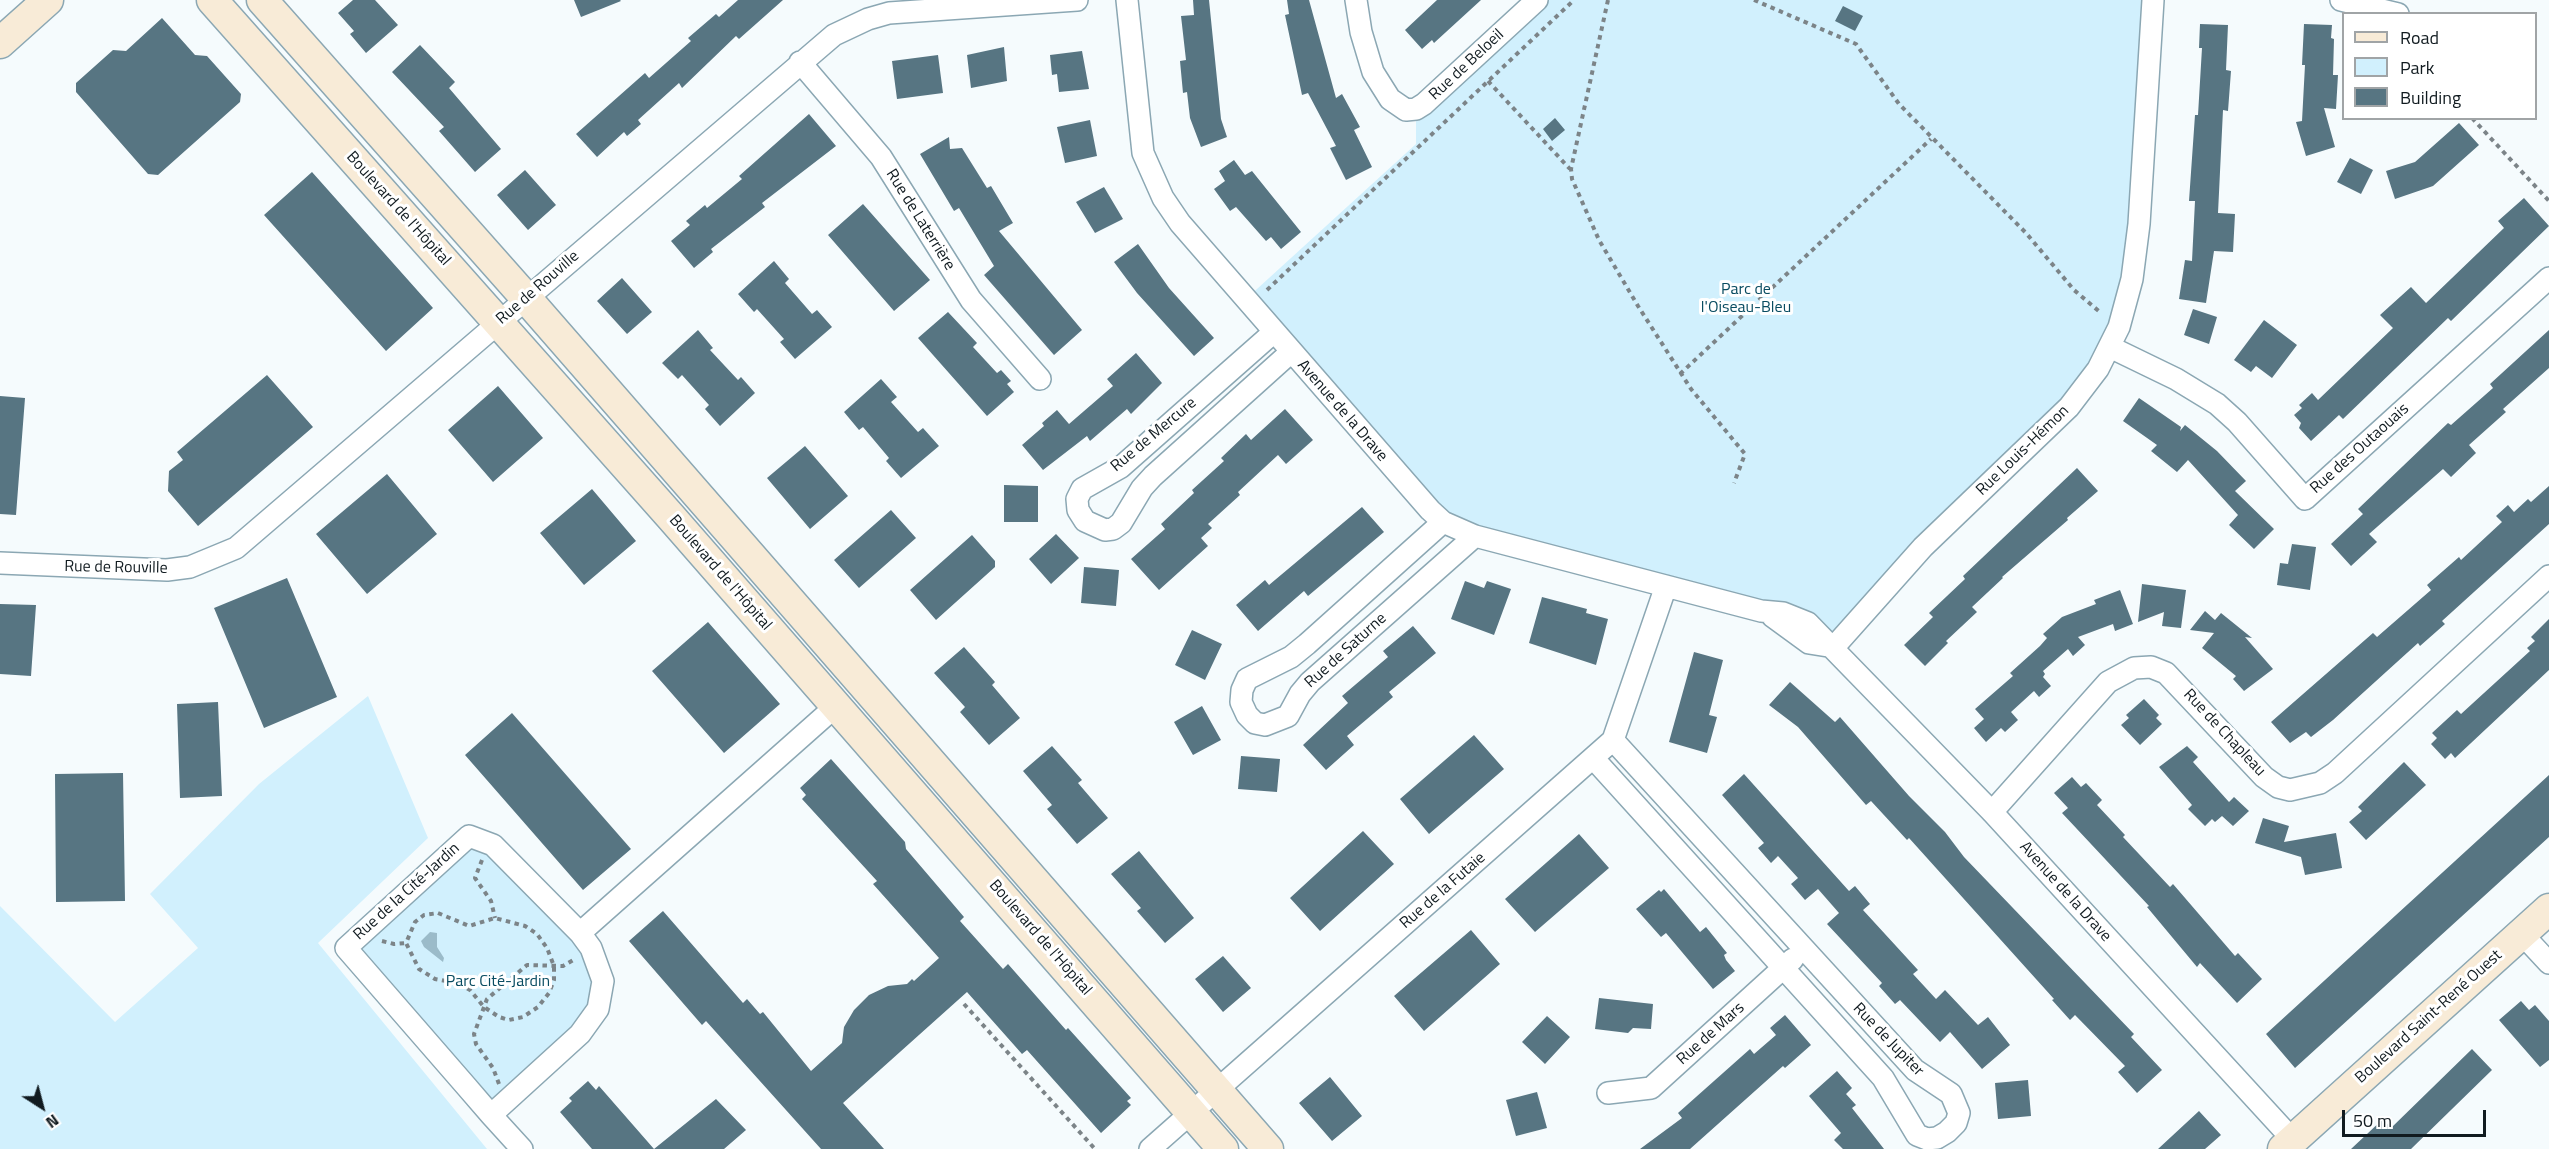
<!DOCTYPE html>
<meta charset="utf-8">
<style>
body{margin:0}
#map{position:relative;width:2549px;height:1149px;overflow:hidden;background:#f5fbfd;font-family:"Titillium Web",sans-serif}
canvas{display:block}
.legend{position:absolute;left:2342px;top:12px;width:195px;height:108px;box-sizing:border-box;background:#fff;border:2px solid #a0a4a6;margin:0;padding:8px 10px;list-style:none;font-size:18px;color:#111b20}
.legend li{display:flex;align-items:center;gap:12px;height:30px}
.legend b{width:30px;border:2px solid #a0a4a6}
.north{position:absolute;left:12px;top:1077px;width:60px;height:60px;-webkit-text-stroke:4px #fff;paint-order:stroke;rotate:144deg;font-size:16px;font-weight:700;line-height:24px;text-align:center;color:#111b20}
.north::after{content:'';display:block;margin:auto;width:21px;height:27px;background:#111b20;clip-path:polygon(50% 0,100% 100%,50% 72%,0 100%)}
.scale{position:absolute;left:2342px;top:1110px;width:144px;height:27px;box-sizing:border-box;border:3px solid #111b20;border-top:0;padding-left:8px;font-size:18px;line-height:21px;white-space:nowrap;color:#111b20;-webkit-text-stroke:4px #fff;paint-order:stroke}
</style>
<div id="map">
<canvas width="2549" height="1149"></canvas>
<ul class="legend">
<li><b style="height:8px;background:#f8ebd7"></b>Road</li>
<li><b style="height:16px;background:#d1f0fd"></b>Park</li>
<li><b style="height:16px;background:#577582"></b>Building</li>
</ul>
<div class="north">N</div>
<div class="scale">50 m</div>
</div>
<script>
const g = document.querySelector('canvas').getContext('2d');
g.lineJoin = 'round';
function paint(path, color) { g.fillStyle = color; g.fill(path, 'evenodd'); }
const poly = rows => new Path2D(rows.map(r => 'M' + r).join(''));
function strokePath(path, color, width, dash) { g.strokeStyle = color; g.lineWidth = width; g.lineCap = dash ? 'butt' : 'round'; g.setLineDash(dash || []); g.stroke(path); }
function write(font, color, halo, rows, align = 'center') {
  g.font = font + ' "Titillium Web",sans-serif'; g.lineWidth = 6; g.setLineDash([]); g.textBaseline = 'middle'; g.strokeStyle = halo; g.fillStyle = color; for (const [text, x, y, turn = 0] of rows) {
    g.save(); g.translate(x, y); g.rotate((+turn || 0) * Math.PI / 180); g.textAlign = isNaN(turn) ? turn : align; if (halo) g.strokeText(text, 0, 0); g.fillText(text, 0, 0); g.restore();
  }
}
paint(poly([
 [1537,0,2153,0,2139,224,2098,369,1834,647,1824,637,1458,530,1246,299,1416,144,1416,109],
 [368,696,428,838,318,943,487,1149,0,1149,0,906,115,1022,198,948,150,894,259,784],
 [469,836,580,933,602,995,491,1115,346,948]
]), '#d1f0fd');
paint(poly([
 [430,932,437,933,437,947,444,958,443,962,424,947,421,941]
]), '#9bbbc9');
paint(poly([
 [353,0,375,0,398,25,366,53,350,34,354,31,338,13],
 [574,0,620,0,621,1,581,17],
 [738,0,783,0,739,39,736,36,682,88,679,83,638,120,641,124,627,136,624,132,597,157,576,134,645,73,649,78,691,41,688,38,716,14,719,17],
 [1193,0,1209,0,1221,119,1227,137,1201,147,1190,118,1187,92,1183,93,1180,61,1186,60,1181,16,1194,15],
 [1287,0,1309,0,1336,98,1342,94,1360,127,1354,130,1372,167,1346,180,1330,148,1336,146,1308,93,1302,95,1285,15,1289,14],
 [1437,0,1481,0,1434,43,1432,40,1422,49,1405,30],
 [1843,6,1863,16,1855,31,1835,21],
 [162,18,195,55,207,56,241,94,240,102,158,175,148,174,76,92,76,83,113,50,126,51],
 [2200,24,2228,25,2226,70,2231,71,2228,111,2223,110,2218,213,2235,214,2233,252,2214,251,2206,303,2179,299,2185,260,2192,261,2195,201,2189,201,2195,115,2198,115,2202,48,2199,48],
 [2304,24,2332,25,2331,38,2334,39,2333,75,2338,75,2336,109,2324,108,2335,147,2306,156,2296,122,2302,121,2305,65,2302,65],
 [420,45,455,82,449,88,501,149,475,172,439,131,444,127,392,72],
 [1004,47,1007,81,971,88,967,55],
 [1082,51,1089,89,1059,92,1057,74,1052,75,1050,55],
 [938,55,943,93,897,99,892,61],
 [809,114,836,146,762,203,765,207,711,249,713,252,694,268,671,241,690,225,686,221,705,205,707,208,742,179,739,176],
 [1555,118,1565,130,1552,141,1543,129],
 [1090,120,1097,156,1065,163,1057,127],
 [2459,123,2479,145,2433,186,2395,199,2386,171,2415,162],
 [949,137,950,149,962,148,987,188,991,186,1013,223,999,231,1082,330,1054,355,984,275,994,266,959,208,954,211,920,154],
 [2350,158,2373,170,2361,194,2337,182],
 [1234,160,1245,175,1252,171,1301,232,1281,249,1271,237,1266,241,1236,207,1230,211,1214,189,1225,181,1219,171],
 [525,170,556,205,528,230,497,195],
 [312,172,433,308,386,351,264,215],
 [1104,187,1123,219,1095,233,1076,202],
 [2524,198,2549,226,2451,321,2448,318,2343,419,2339,415,2311,441,2299,428,2301,423,2294,415,2302,408,2299,405,2312,393,2318,400,2393,328,2380,315,2411,287,2426,303,2504,228,2498,221],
 [863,204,930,280,894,311,828,235],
 [1138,244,1169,288,1214,338,1194,356,1137,293,1114,262],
 [774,261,789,279,785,283,812,314,817,310,832,327,795,359,780,342,784,339,757,309,754,312,738,294],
 [622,278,652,312,627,334,597,301],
 [2193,309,2217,317,2209,344,2184,335],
 [948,312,977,343,973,347,997,373,1001,370,1011,381,1007,384,1014,392,987,416,918,338],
 [2264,320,2297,345,2272,378,2256,366,2251,372,2234,360],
 [698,330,713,348,710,350,738,380,741,377,755,393,720,426,705,409,709,405,682,375,678,379,662,363],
 [2549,330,2549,368,2503,409,2506,412,2469,445,2476,453,2451,477,2443,469,2369,534,2377,542,2351,566,2331,544,2363,514,2358,509,2448,423,2451,425,2493,388,2490,384],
 [1136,353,1162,383,1131,414,1127,409,1090,441,1087,436,1043,470,1022,445,1044,426,1042,423,1057,410,1069,424,1113,386,1107,379],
 [267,375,313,427,198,526,168,491,169,471,183,460,177,452],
 [881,379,897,397,891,402,918,432,923,428,939,446,901,478,886,461,889,458,863,427,859,430,844,412],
 [498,386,543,438,493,482,448,430],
 [0,396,25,398,16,515,0,514],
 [2139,398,2181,427,2180,431,2185,425,2217,451,2246,481,2235,491,2274,529,2254,549,2229,525,2238,515,2188,460,2177,472,2151,451,2157,445,2123,421],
 [1285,409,1313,440,1286,464,1278,455,1238,492,1240,495,1208,524,1212,528,1201,538,1208,546,1159,590,1131,559,1165,529,1161,524,1194,493,1192,490,1224,461,1221,458,1246,434,1251,440],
 [805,446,848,496,810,529,767,478],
 [2077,468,2098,491,2067,518,2068,520,2002,577,2003,578,1972,607,1977,612,1946,641,1948,643,1925,666,1904,645,1933,617,1929,613,1965,579,1963,576],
 [387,474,437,534,367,594,316,534],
 [1004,485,1038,486,1038,522,1004,522],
 [2549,486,2549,524,2442,621,2445,624,2420,646,2418,643,2333,720,2311,737,2306,732,2290,743,2271,722,2373,633,2377,637,2431,590,2427,585,2459,557,2461,560,2502,522,2496,516,2508,505,2514,512,2528,499,2531,502],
 [592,489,636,541,584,585,540,533],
 [1362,507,1384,532,1308,596,1304,591,1258,631,1236,605,1265,580,1269,585],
 [891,510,916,538,859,588,834,560],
 [1056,534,1079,558,1051,584,1029,559],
 [972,535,995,561,995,567,936,620,910,590],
 [2292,544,2316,547,2310,590,2277,585,2280,563,2288,564],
 [1084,567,1119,570,1116,606,1081,603],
 [287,578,337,697,264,728,214,608],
 [1465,581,1484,588,1487,581,1511,589,1494,635,1451,619],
 [2142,584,2186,590,2181,628,2162,626,2164,612,2138,622],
 [2120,590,2133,624,2115,631,2113,624,2078,637,2085,645,2073,656,2068,649,2043,671,2045,674,2043,677,2051,686,2039,697,2034,691,2011,712,2018,720,2005,732,2001,728,1986,742,1974,728,1984,719,1975,709,2013,676,2010,673,2040,646,2047,638,2043,634,2062,617,2096,604,2094,600],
 [1542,597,1587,609,1586,613,1608,619,1596,665,1529,643],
 [0,604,36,605,31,676,0,674],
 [2205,611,2215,620,2221,613,2252,638,2245,637,2273,669,2244,691,2233,679,2236,676,2202,648,2214,633,2190,630],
 [2549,619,2549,670,2455,758,2451,753,2445,759,2431,744,2437,738,2432,733,2457,710,2461,714,2530,651,2527,648,2535,641,2531,637],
 [708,622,780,704,724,753,652,671],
 [1413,626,1436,653,1389,692,1393,697,1347,736,1354,745,1326,770,1303,745,1348,703,1342,696,1388,657,1383,651],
 [1192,630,1222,644,1205,680,1175,665],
 [964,647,995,682,992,685,1020,718,989,745,960,712,965,707,934,673],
 [1694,652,1723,660,1709,715,1717,717,1707,753,1669,742],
 [1790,682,1835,722,1840,717,1909,796,1945,832,1964,857,2134,1034,2131,1037,2162,1070,2137,1093,2118,1072,2125,1066,2075,1015,2070,1020,2052,1000,2054,999,1909,838,1907,840,1871,801,1866,805,1798,727,1769,705],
 [2144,699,2159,715,2156,718,2162,724,2140,745,2121,725,2129,718,2126,715],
 [218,702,222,796,180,798,177,704],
 [1202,706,1221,740,1193,755,1174,722],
 [512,713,631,849,583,890,465,755],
 [1474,735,1504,769,1429,834,1400,799],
 [1052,746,1082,780,1078,783,1108,818,1077,844,1047,809,1052,805,1023,771],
 [2187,746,2198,757,2193,762,2229,802,2234,797,2249,811,2233,826,2222,816,2215,822,2212,819,2205,826,2188,809,2192,805,2159,767],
 [1241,756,1280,759,1277,792,1238,789],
 [831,759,905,842,906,849,964,917,960,921,1003,969,1008,964,1066,1030,1068,1028,1131,1098,1127,1101,1131,1105,1101,1133,1027,1050,1022,1054,967,992,843,1103,884,1149,821,1149,706,1021,702,1025,629,941,663,911,743,1003,747,999,760,1014,763,1012,811,1071,842,1043,844,1027,854,1010,869,995,888,986,907,984,912,979,914,981,939,958,873,884,877,881,802,799,806,795,800,788],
 [2404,762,2426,785,2366,840,2349,822,2362,811,2358,807],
 [123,773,125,901,56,902,55,774],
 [1744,774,1849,891,1855,886,1870,904,1863,910,1918,970,1913,974,1936,999,1945,990,1978,1025,1988,1017,2010,1045,1982,1069,1950,1032,1940,1042,1900,1000,1895,1004,1879,986,1882,983,1827,924,1839,913,1818,889,1805,900,1791,884,1798,878,1778,856,1771,863,1758,848,1764,843,1722,795],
 [2549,775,2549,837,2295,1068,2266,1034],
 [2072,777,2081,787,2086,783,2102,800,2097,805,2125,835,2123,837,2170,887,2173,884,2235,956,2238,953,2262,979,2237,1003,2200,963,2197,967,2147,907,2149,906,2062,813,2068,808,2054,793],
 [2263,818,2289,826,2284,842,2336,833,2342,868,2305,875,2301,857,2255,843],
 [1363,831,1394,864,1320,931,1290,898],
 [1579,834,1609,868,1535,932,1505,899],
 [1139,851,1194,918,1165,943,1137,911,1141,908,1111,874],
 [1664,889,1700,932,1706,927,1727,953,1724,955,1726,960,1735,971,1713,989,1666,933,1661,937,1636,909,1659,890,1661,892],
 [1471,930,1500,964,1424,1031,1394,996],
 [1223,956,1251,988,1223,1012,1195,979],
 [1599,998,1653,1004,1651,1029,1633,1028,1628,1033,1595,1029],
 [2521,1001,2529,1010,2535,1005,2549,1021,2549,1060,2540,1067,2499,1020],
 [1785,1015,1811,1045,1785,1068,1783,1066,1690,1149,1640,1149,1682,1118,1678,1113,1750,1049,1754,1054,1776,1035,1770,1028],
 [1547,1016,1570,1037,1545,1064,1522,1042],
 [2472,1049,2492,1070,2411,1149,2351,1149,2383,1119,2391,1128],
 [1837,1071,1852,1088,1846,1094,1856,1105,1852,1108,1884,1149,1843,1149,1834,1140,1841,1133,1809,1096],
 [1330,1077,1362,1116,1332,1141,1299,1103],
 [2028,1080,2031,1116,1998,1119,1995,1083],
 [588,1081,596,1090,599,1086,654,1149,592,1149,560,1112,572,1101,569,1098],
 [1537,1092,1547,1128,1516,1136,1506,1100],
 [716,1099,746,1130,724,1149,654,1149],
 [2199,1111,2221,1135,2205,1149,2158,1149]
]), '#577582');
const street = poly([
 [1127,0,1143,153,1163,198,1180,223,1430,510,1443,522,1475,536,1761,611,1783,613,1808,623,1992,812,2293,1140],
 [1356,0,1361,32,1373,72,1390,99,1406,110,1416,109,1424,104,1537,0],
 [2341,0,2398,14],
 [800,62,881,157,971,300,1040,379],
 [1274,332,1121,467,1082,489,1077,499,1078,510,1085,521,1105,530,1113,529,1121,523,1142,488,1153,476,1291,352],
 [2110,347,2176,379,2217,404,2237,422,2305,499,2549,278],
 [1443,522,1307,644,1291,657,1247,679,1242,690,1241,702,1247,715,1255,723,1265,725,1288,716,1300,694,1310,682,1475,536],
 [0,563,167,570,190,567,236,548,834,35,868,19,889,13,1077,0],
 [1772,616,1809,643,1834,647],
 [1834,647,1923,547,2069,407,2098,369,2119,327,2132,279,2139,224,2153,0],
 [1594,759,1883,1078,1917,1135,1927,1139,1937,1138,1947,1132,1956,1123,1959,1113,1951,1094,1915,1070,1613,740],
 [1992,812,2108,682,2134,668,2151,667,2166,673,2264,777,2278,787,2290,790,2320,783,2335,773,2549,576],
 [580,933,836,706],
 [2522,934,2549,963],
 [1608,1093,1651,1088,1793,959],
 [491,1115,580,1034,598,1009,603,981,591,948,580,933,493,845,469,836,346,948,466,1086,491,1115,522,1149],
 [1150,1149,1613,740,1666,586]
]);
const secondary = poly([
 [212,0,671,517,1223,1149],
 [262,0,526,298,1268,1149],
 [0,43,48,0],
 [2283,1149,2549,909]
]);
strokePath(street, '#8ba7b3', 24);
strokePath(secondary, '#8ba7b3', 33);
strokePath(poly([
 [1608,0,1571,169,1572,179,1599,240,1638,306,1691,389,1745,454,1734,483],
 [1754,0,1856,44,1899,104,2026,233,2074,290,2101,313],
 [1488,81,1570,169],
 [2472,118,2549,201],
 [1267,290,1574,0],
 [1680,374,1931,139],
 [482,860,475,878,491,901,495,918],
 [438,913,469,926,495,918,525,926,537,934,547,948,554,966,554,980,549,993,538,1007,523,1017,509,1020,499,1017,484,1007,470,990,457,983,435,979,419,969,406,943,415,922,424,915,438,913],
 [382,941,394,944,406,943],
 [964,1004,1095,1149],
 [499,1084,493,1068,476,1044,474,1034,487,999,527,965,563,966,575,959]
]), '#7c8488', 4, [4.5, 4.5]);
strokePath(street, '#fff', 21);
strokePath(secondary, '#f8ebd7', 30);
write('16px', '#111b20', '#fff', [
 ["Rue de Beloeil",1467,65,-43],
 ["Boulevard de l'Hôpital",398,209,48],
 ["Rue de Laterrière",920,220,58],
 ["Rue de Rouville",538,288,-41],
 ["Avenue de la Drave",1342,411,49],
 ["Rue de Mercure",1154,435,-40],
 ["Rue des Outaouais",2360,449,-42],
 ["Rue Louis-Hémon",2023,451,-44],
 ["Rue de Rouville",116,568,1],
 ["Boulevard de l'Hôpital",720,573,49],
 ["Rue de Saturne",1346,651,-42],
 ["Rue de Chapleau",2224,733,47],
 ["Rue de la Futaie",1443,891,-41],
 ["Rue de la Cité-Jardin",407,892,-42],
 ["Avenue de la Drave",2065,892,48],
 ["Boulevard de l'Hôpital",1040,938,49],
 ["Boulevard Saint-René Ouest",2429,1017,-42],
 ["Rue de Mars",1711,1034,-42],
 ["Rue de Jupiter",1888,1040,46]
]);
write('16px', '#094c61', '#fff', [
 ["Parc de",1746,290],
 ["l'Oiseau-Bleu",1746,308],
 ["Parc Cité-Jardin",498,982]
]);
</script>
